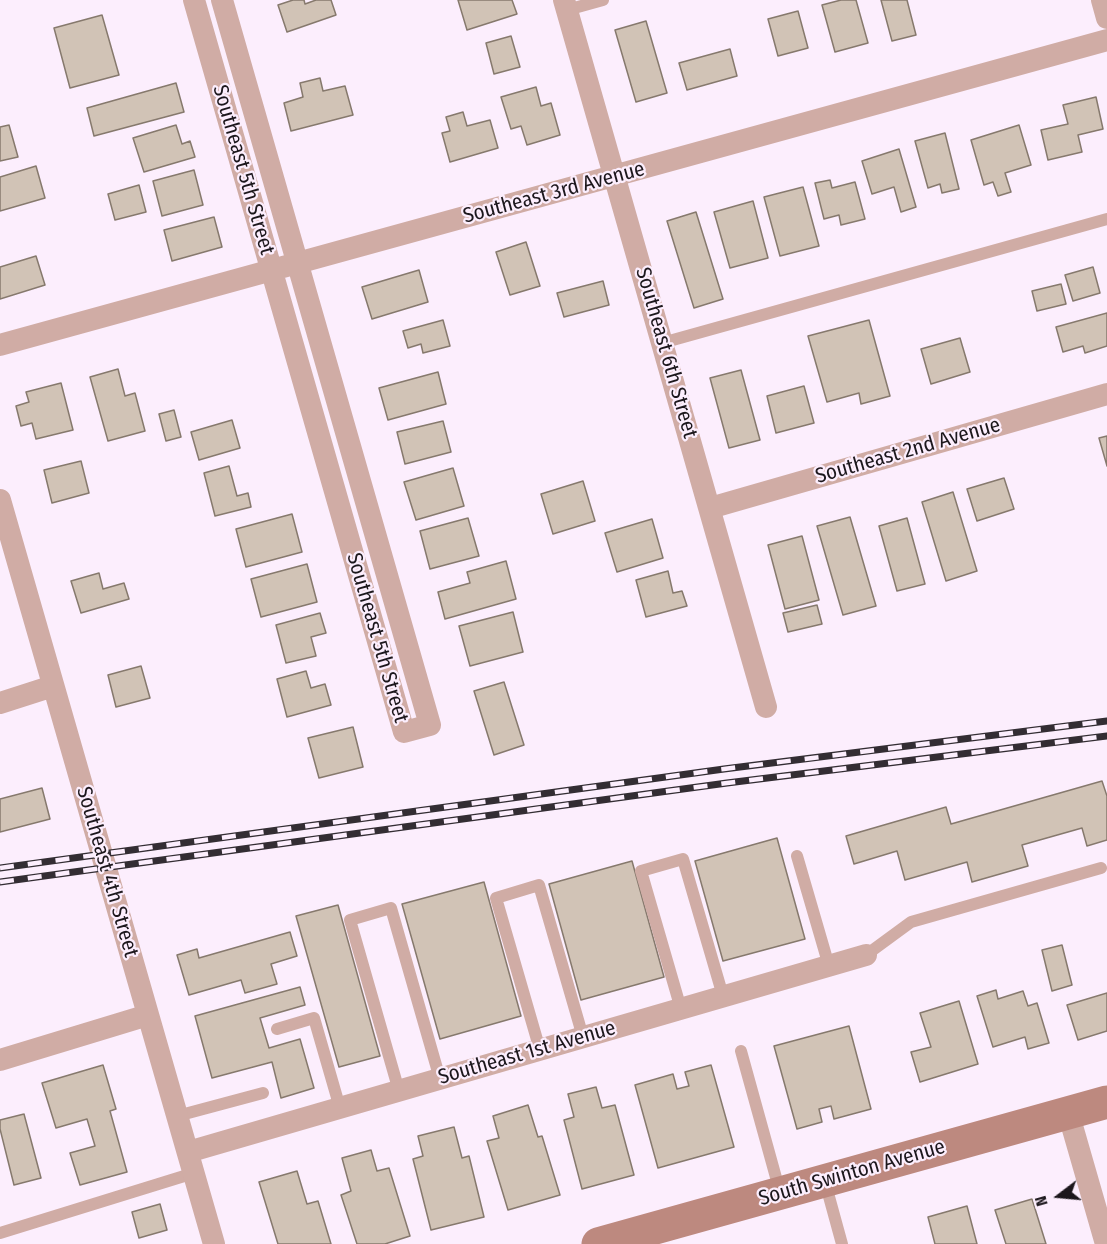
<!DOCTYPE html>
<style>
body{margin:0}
#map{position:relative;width:1107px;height:1244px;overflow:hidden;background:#fceefd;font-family:"Fira Sans Condensed",sans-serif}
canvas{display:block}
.north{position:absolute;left:1029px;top:1166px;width:60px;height:60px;-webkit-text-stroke:4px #fceefd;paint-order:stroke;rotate:254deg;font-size:16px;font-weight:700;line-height:24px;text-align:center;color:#1c171c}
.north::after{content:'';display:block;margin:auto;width:21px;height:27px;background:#1c171c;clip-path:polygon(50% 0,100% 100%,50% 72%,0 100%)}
</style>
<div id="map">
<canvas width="1107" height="1244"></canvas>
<div class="north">N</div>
</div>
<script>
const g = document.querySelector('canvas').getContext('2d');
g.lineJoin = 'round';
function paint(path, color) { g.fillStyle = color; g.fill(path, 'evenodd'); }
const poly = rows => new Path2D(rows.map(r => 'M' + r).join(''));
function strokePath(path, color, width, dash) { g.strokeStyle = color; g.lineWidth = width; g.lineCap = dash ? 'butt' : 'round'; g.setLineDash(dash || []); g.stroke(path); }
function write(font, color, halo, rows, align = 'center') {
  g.font = font + ' "Fira Sans Condensed",sans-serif'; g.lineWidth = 4.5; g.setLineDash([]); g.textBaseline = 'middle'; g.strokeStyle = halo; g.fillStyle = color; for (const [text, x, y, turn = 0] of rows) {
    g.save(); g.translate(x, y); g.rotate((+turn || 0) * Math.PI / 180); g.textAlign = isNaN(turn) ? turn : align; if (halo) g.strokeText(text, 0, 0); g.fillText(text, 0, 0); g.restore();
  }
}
const building = poly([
 [293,0,304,0,305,4,316,0,331,0,336,15,287,32,278,5,293,0],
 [458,0,512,0,517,14,467,30,458,0],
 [841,0,856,0,868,43,835,52,822,5,841,0],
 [881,0,907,0,916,35,892,41,881,0],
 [798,11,808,48,778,56,768,19,798,11],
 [102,15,119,75,70,88,54,28,102,15],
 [646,21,667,93,636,102,615,30,646,21],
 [511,36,520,67,494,74,486,43,511,36],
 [730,49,737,76,687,90,679,63,730,49],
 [320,78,323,91,345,86,353,115,291,131,284,103,303,97,300,83,320,78],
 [176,83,184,112,94,136,87,108,176,83],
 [536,87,541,106,551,103,560,135,527,145,521,126,511,129,501,97,536,87],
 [1096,97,1103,129,1078,135,1082,152,1048,160,1041,130,1068,124,1063,105,1096,97],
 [463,112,467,126,490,120,498,148,450,162,442,133,450,131,446,117,463,112],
 [9,125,18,157,0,161,0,127,9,125],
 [176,125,182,144,190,141,195,157,144,172,133,138,176,125],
 [1019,125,1031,165,1005,173,1011,192,998,196,993,182,984,185,971,140,1019,125],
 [945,133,959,189,942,193,940,184,928,188,915,141,945,133],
 [899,149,916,207,901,212,894,187,872,194,862,161,899,149],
 [36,166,45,198,0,211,0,177,36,166],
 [194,170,203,205,162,216,153,181,194,170],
 [830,180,832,188,855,182,865,219,841,225,839,215,824,219,815,183,830,180],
 [139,185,146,212,115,220,108,194,139,185],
 [803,187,819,246,780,256,764,197,803,187],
 [753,201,768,258,730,268,714,212,753,201],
 [696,212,723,299,694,308,667,221,696,212],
 [214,217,222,247,172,261,164,230,214,217],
 [526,242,540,286,510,295,496,252,526,242],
 [36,256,45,285,0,299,0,267,36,256],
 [1093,267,1100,293,1073,301,1065,275,1093,267],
 [419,270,428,302,372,319,362,287,419,270],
 [603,281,609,305,564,317,557,293,603,281],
 [1061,284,1066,304,1037,311,1032,291,1061,284],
 [1107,313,1107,346,1085,353,1083,346,1063,352,1056,327,1107,313],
 [443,320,450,346,423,353,421,344,408,348,403,331,443,320],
 [869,320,890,396,861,404,859,393,827,402,808,336,869,320],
 [960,338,970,372,931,384,921,349,960,338],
 [118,369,125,396,135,393,145,431,108,441,90,377,118,369],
 [741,370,760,440,729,448,710,378,741,370],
 [438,372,446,404,388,420,379,388,438,372],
 [61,383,73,430,36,439,32,423,21,426,16,406,29,402,26,392,61,383],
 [804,386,814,423,776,433,767,396,804,386],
 [174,410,181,437,166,441,159,414,174,410],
 [232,420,240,448,199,460,191,432,232,420],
 [443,421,451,452,405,464,397,432,443,421],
 [1107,436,1107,466,1099,438,1107,436],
 [81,461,89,493,52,503,44,470,81,461],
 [229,466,237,496,248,493,251,507,215,516,204,473,229,466],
 [453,468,464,506,416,520,404,482,453,468],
 [1004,478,1014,509,977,521,967,489,1004,478],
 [583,481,595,521,553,534,541,494,583,481],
 [953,492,977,571,946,581,922,502,953,492],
 [292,514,302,552,246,567,236,529,292,514],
 [850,517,876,606,843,615,817,526,850,517],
 [468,518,479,556,430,569,420,531,468,518],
 [907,518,925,584,897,591,879,526,907,518],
 [652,519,663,558,617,572,605,533,652,519],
 [802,536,819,600,785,609,768,545,802,536],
 [506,561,516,599,445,619,438,592,470,583,467,572,506,561],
 [307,564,317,602,261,617,251,579,307,564],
 [668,571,673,593,682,591,687,606,646,617,636,580,668,571],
 [99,573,103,589,124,583,129,599,81,613,71,581,99,573],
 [817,605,822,624,788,632,783,613,817,605],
 [513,612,523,652,470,666,459,626,513,612],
 [320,613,326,633,311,637,316,656,286,663,276,625,320,613],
 [141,666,150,698,116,707,108,675,141,666],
 [306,671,311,688,325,684,331,705,287,717,277,679,306,671],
 [504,682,524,745,494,755,474,691,504,682],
 [353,727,363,767,319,778,308,738,353,727],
 [1102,781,1107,796,1107,840,1087,846,1082,828,1022,845,1028,866,972,882,967,862,905,880,897,851,854,864,846,836,946,807,951,824,1102,781],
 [42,788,50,819,0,832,0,799,42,788],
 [777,838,805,939,723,961,695,861,777,838],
 [632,861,664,977,581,1000,549,884,632,861],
 [484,882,521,1016,440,1039,402,904,484,882],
 [338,905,380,1056,339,1067,296,916,338,905],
 [290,932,297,956,271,964,277,984,245,993,241,980,189,995,177,955,197,949,199,958,290,932],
 [1062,945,1072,985,1052,991,1042,950,1062,945],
 [300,987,305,1005,260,1018,269,1048,300,1039,314,1088,281,1098,272,1062,212,1078,195,1016,300,987],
 [996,990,998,999,1023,991,1028,1006,1037,1003,1049,1043,1028,1049,1025,1037,993,1047,977,996,996,990],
 [1107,993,1107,1031,1078,1040,1067,1005,1107,993],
 [959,1001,978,1064,920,1082,911,1052,931,1047,920,1013,959,1001],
 [849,1026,871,1109,834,1119,831,1106,819,1109,822,1122,797,1129,774,1046,849,1026],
 [103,1065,116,1109,110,1111,127,1172,80,1185,70,1153,95,1146,87,1119,56,1128,42,1083,103,1065],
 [711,1065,734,1147,658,1168,635,1085,673,1074,677,1089,689,1086,685,1072,711,1065],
 [596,1087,602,1108,615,1105,634,1175,582,1189,564,1120,574,1117,568,1094,596,1087],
 [528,1105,538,1137,542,1136,560,1195,508,1210,487,1141,499,1138,493,1116,528,1105],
 [24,1114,41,1178,14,1185,0,1129,0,1120,24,1114],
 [454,1127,462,1158,469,1156,484,1217,431,1230,413,1159,423,1156,418,1136,454,1127],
 [371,1150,377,1171,389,1168,410,1236,385,1244,357,1244,341,1195,351,1191,342,1158,371,1150],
 [297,1171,307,1204,318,1201,331,1244,278,1244,259,1182,297,1171],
 [1032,1199,1046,1244,1006,1244,995,1210,1032,1199],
 [160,1204,167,1230,139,1238,132,1212,160,1204],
 [967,1206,977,1244,935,1244,928,1217,967,1206]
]);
paint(building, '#d1c3b6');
strokePath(building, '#86796d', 1.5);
strokePath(poly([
 [567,10,603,0],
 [662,343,1107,219],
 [797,856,829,966],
 [866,955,911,922,1101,868],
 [681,1009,641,871,683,859,723,996],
 [277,1029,314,1018,340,1108],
 [540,1050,496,898,539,885,583,1037],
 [741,1051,780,1192],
 [399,1091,350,920,391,908,440,1079],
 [177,1116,263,1093],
 [825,1182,842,1244],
 [0,1233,194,1173]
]), '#d0aca5', 12);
strokePath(poly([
 [194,0,404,732,430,725,222,0],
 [564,0,766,707],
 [1102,0,1107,18],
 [0,345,1107,40],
 [0,500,214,1244],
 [710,508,1107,394],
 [0,703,53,686],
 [0,1060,148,1015],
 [1068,1112,1106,1244],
 [188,1152,866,955]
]), '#d0aca5', 22);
strokePath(poly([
 [598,1244,1107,1102]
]), '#bd897f', 33);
const rail = poly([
 [0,868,724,769,1107,721],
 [0,882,727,783,1107,736]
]);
strokePath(rail, '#332d33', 7);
strokePath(rail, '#fceefd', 4.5, [14]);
write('21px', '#1c171c', '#fceefd', [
 ["Southeast 5th Street",243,170,74],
 ["Southeast 3rd Avenue",554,193,-15],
 ["Southeast 6th Street",666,353,74],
 ["Southeast 2nd Avenue",908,451,-16],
 ["Southeast 5th Street",377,638,74],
 ["Southeast 4th Street",107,872,74],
 ["Southeast 1st Avenue",527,1053,-16],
 ["South Swinton Avenue",852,1173,-16]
]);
</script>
